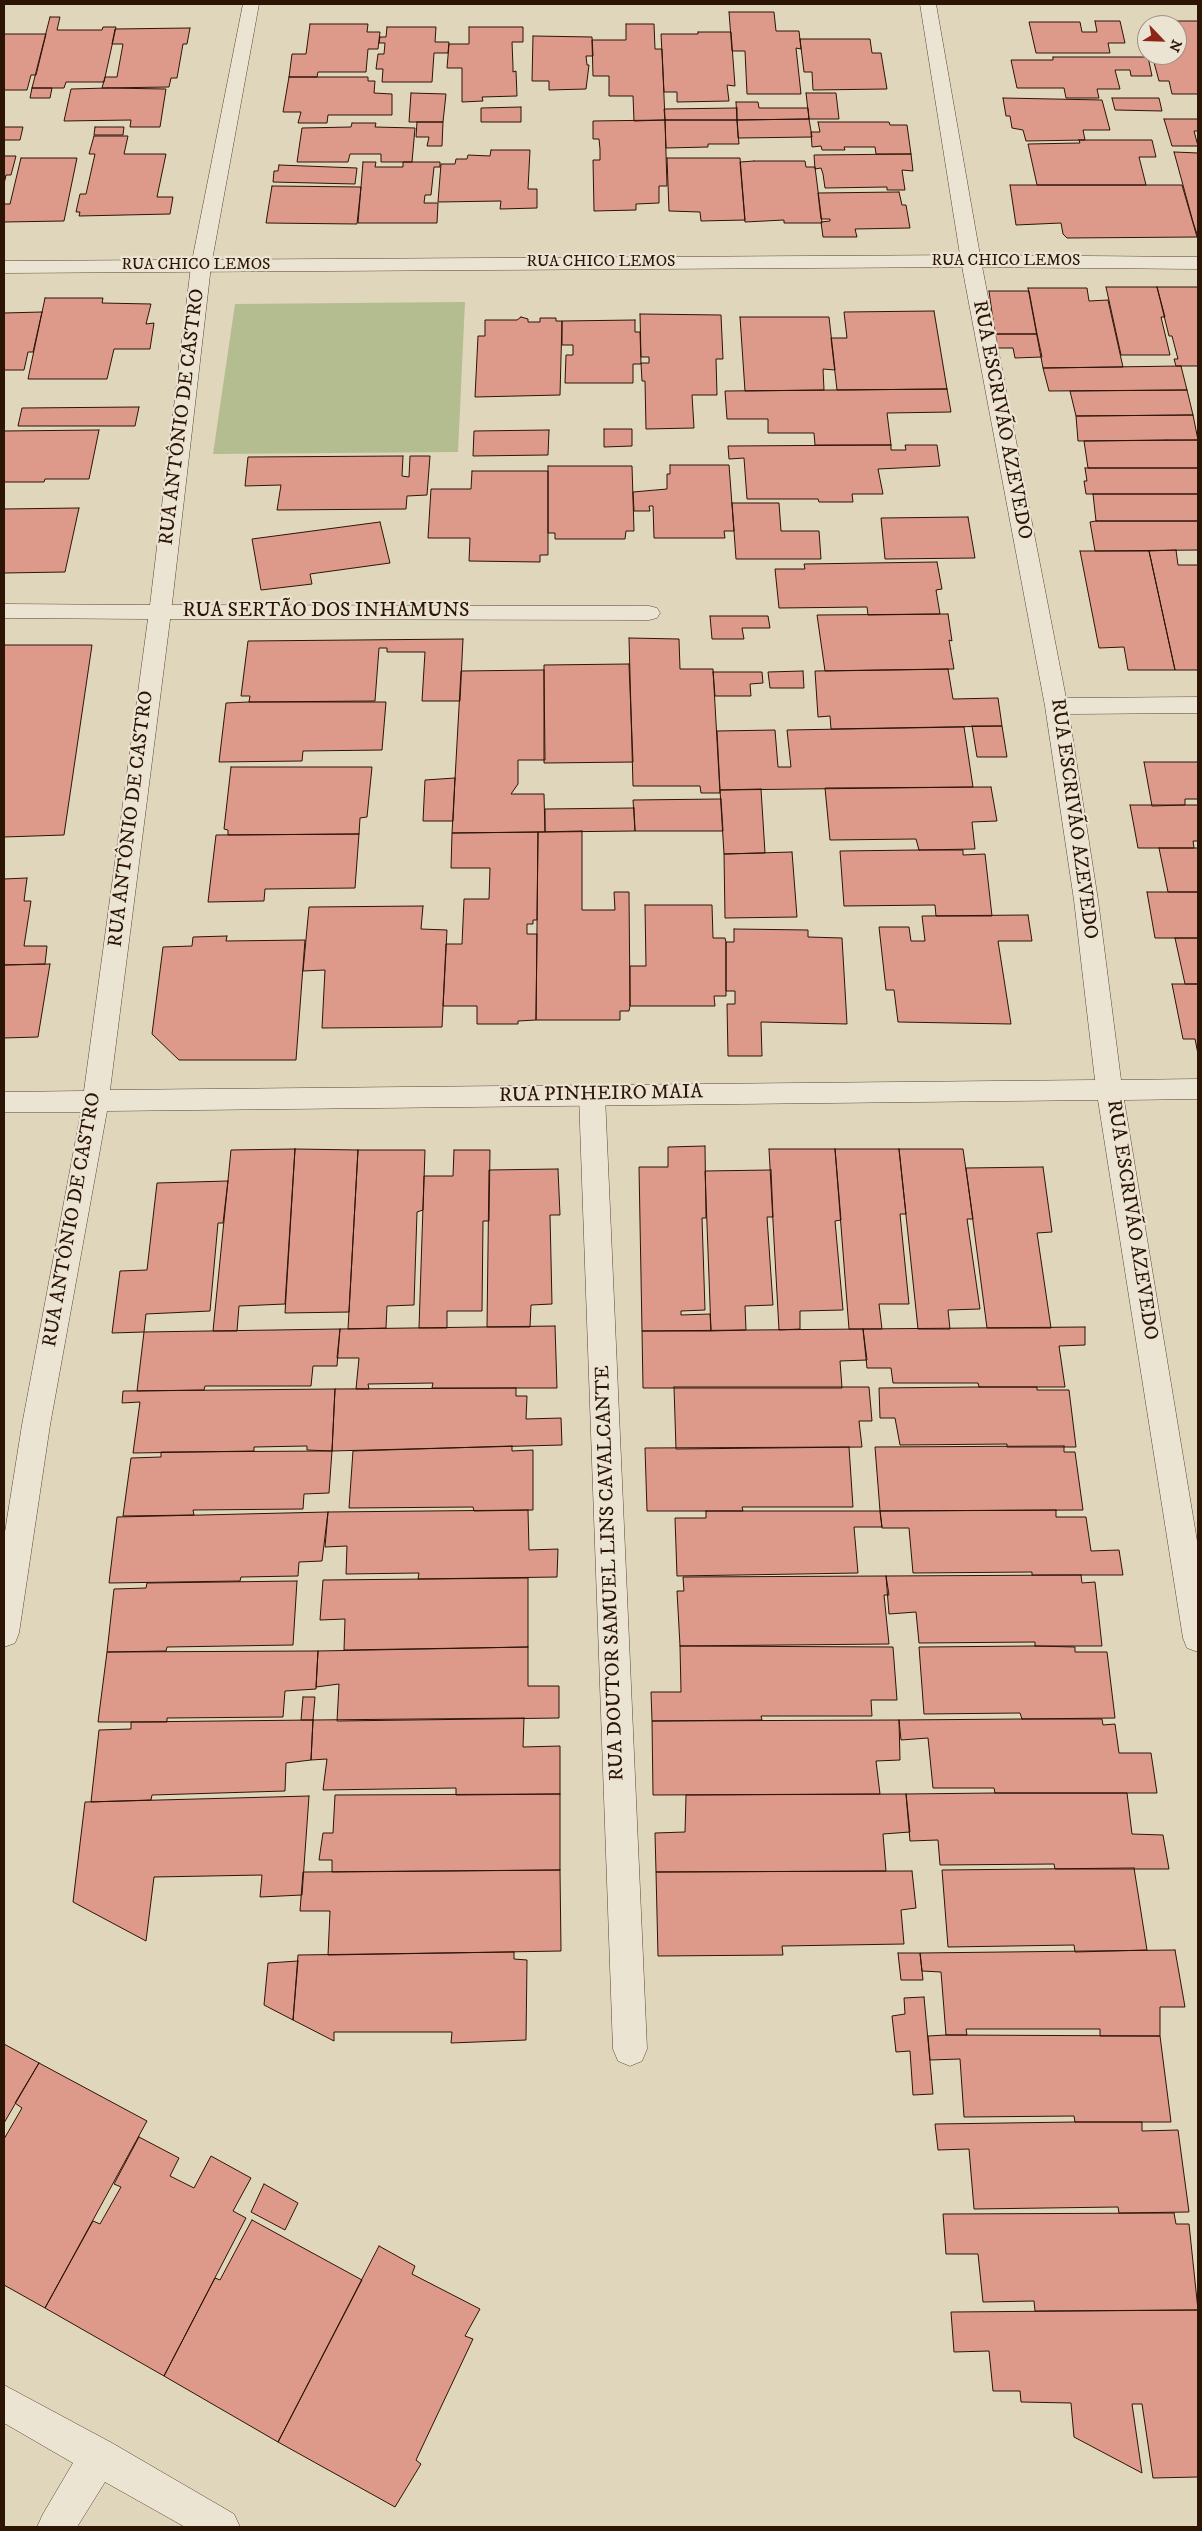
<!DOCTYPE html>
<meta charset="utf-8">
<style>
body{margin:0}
#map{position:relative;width:1202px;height:2531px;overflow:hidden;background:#e0d6bb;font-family:"IM FELL DW Pica",serif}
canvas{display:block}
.frame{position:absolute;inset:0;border:5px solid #2d1506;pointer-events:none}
.north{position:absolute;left:1137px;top:15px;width:50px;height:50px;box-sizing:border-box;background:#ebe4d3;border:1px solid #9f9181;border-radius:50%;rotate:114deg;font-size:14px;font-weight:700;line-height:20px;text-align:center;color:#2d1506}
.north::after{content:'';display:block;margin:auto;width:18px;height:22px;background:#8f2418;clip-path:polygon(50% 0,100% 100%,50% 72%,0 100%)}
</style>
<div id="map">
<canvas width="1202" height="2531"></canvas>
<div class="frame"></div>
<div class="north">N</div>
</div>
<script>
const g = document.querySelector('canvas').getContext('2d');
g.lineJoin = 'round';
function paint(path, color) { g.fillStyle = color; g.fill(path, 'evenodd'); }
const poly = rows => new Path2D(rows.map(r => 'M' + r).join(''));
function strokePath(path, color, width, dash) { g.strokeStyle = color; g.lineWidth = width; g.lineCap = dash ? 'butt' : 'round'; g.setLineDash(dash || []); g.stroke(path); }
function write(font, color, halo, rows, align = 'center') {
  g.font = font + ' "IM FELL DW Pica",serif'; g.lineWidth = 4.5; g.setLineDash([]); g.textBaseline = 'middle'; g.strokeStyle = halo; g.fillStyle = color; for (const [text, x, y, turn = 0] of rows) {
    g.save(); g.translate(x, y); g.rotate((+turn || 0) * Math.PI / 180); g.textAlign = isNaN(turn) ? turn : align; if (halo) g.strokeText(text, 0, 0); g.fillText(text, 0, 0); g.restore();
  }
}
paint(poly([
 [465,302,458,452,213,454,235,304]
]), '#b4bd8f');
const building = poly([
 [729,12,774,12,776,31,799,31,801,49,796,48,801,94,747,94,745,51,732,51,729,12],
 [50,17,60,17,57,30,102,30,103,27,116,27,104,82,66,82,64,88,32,88,50,17],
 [1095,21,1120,21,1125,43,1108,43,1110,53,1036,53,1029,22,1080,22,1082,32,1097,32,1095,21],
 [1171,21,1198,21,1198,94,1172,94,1169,81,1159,81,1152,55,1177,55,1177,25,1147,25,1147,39,1143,25,1172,25,1171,21],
 [310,24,368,24,367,32,380,32,378,49,368,49,366,72,318,72,317,77,289,77,292,54,306,54,310,24],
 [626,24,654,24,655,49,662,49,665,120,634,121,633,96,609,96,609,76,593,76,592,40,626,40,626,24],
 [387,27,436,27,435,42,449,42,448,53,434,53,432,82,382,82,383,69,376,69,378,54,384,54,385,43,379,43,380,37,386,37,387,27],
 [469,27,523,27,523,42,512,42,513,67,513,72,516,71,517,96,482,97,483,101,462,102,462,68,447,68,449,44,469,44,469,27],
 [190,28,187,44,183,44,177,78,171,78,169,87,102,88,105,77,117,77,123,44,112,44,115,29,190,28],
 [698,32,731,32,735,86,727,85,729,101,677,102,677,92,664,92,661,34,698,34,698,32],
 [4,34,46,34,36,75,31,75,27,90,4,90,4,34],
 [533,36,592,37,593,56,586,56,587,65,589,65,586,89,549,90,549,81,532,81,533,36],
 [800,39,870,39,872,53,881,53,887,89,813,90,812,72,804,72,800,39],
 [1053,57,1148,57,1152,76,1131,76,1130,70,1115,70,1120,89,1097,89,1099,98,1066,98,1064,88,1017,88,1011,60,1053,60,1053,57],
 [289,77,368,77,368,81,375,81,374,93,392,94,392,115,328,115,327,123,298,123,301,112,283,112,289,77],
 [32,88,52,88,50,98,30,98,32,88],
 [108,88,166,89,160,127,130,127,131,120,64,121,71,89,108,88],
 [411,93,446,94,443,122,409,122,411,93],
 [806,93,836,93,839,119,809,119,806,93],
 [1003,98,1102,100,1110,130,1083,130,1085,140,1026,141,1023,130,1012,128,1010,116,1006,116,1003,98],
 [1112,98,1159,98,1162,111,1115,110,1112,98],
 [736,102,758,102,759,108,808,108,809,119,737,120,736,102],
 [521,107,521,122,481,122,481,108,521,107],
 [737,108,737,120,665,120,664,109,737,108],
 [809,119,812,137,738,138,737,120,809,119],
 [1164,119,1198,119,1198,131,1194,131,1198,146,1172,146,1164,119],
 [665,120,737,120,739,144,708,144,708,147,666,148,665,120],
 [665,120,667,186,659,186,659,203,636,204,636,210,594,211,593,160,600,160,600,149,599,139,593,139,593,121,665,120],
 [417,122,443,122,442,146,427,146,429,137,416,137,417,122],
 [818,122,889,122,890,125,907,125,911,154,876,154,875,147,844,147,845,150,822,150,821,146,812,147,811,132,820,132,818,122],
 [352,123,376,123,375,127,415,128,412,162,381,162,381,154,350,154,348,162,297,162,302,128,351,127,352,123],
 [4,127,23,127,20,140,4,140,4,127],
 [95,127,124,127,123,135,94,135,95,127],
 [94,136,128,136,124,154,166,154,157,197,173,197,170,214,79,216,80,212,76,212,80,194,86,194,95,154,89,154,94,136],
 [1079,140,1152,140,1156,157,1139,157,1146,185,1037,185,1028,144,1080,143,1079,140],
 [491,150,530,150,528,189,537,189,537,208,500,209,501,201,438,202,441,164,455,164,456,159,467,159,468,155,490,156,491,150],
 [1174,152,1198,153,1198,237,1193,222,1174,152],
 [911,154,913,171,902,170,905,190,887,190,887,187,825,188,823,174,821,168,815,169,814,155,911,154],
 [4,156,16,156,11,175,6,175,4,184,4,156],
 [21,158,77,158,64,221,4,222,4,204,10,204,21,158],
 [667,158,740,158,745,220,701,221,700,212,669,211,667,158],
 [754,161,805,161,806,167,815,167,822,223,784,223,784,220,745,222,740,162,754,161],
 [363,162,376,162,375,167,403,167,403,162,440,162,440,167,434,167,431,195,425,195,424,203,438,203,437,223,358,223,363,162],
 [279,165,357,168,355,184,273,182,274,171,278,171,279,165],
 [1010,185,1182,185,1197,237,1067,238,1063,234,1061,223,1016,225,1010,185],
 [272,186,361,187,357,224,266,223,272,186],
 [899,192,902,205,906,205,910,228,855,229,857,237,823,237,821,222,830,221,830,219,821,219,818,193,899,192],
 [1106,287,1157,287,1165,317,1161,317,1170,355,1121,355,1106,287],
 [1157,287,1198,287,1198,366,1176,366,1174,359,1178,359,1172,336,1169,336,1157,287],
 [1028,288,1087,288,1089,301,1108,300,1123,367,1043,368,1028,288],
 [989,291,1029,291,1037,334,995,334,989,291],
 [45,298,103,298,102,303,151,304,146,324,154,323,150,349,114,349,107,379,28,379,45,298],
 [934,311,947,389,837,390,831,338,847,338,844,312,934,311],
 [42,312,33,352,28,352,24,370,4,370,4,313,42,312],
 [640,314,721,315,723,359,716,359,717,395,692,395,694,428,646,429,645,381,642,381,641,363,649,363,649,357,641,357,640,314],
 [521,317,528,319,528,322,540,322,540,318,556,318,556,321,562,321,560,395,475,397,478,336,485,336,485,320,517,320,521,317],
 [740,317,829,317,835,370,823,369,824,390,745,391,740,317],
 [635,320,635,332,640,332,641,364,633,364,633,383,565,383,566,355,573,355,573,345,562,345,562,321,635,320],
 [995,334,1037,334,1042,357,1015,358,1013,348,997,348,995,334],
 [1181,366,1187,390,1049,391,1043,368,1181,366],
 [947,389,951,412,887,413,891,445,815,445,814,433,768,433,768,419,727,419,725,391,947,389],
 [1187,390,1193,415,1076,416,1070,391,1187,390],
 [139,407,135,426,18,426,22,408,139,407],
 [1193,415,1198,440,1078,441,1076,416,1193,415],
 [604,429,632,429,632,446,604,447,604,429],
 [99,430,89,479,45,479,44,482,4,482,4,431,99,430],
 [549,430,548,455,473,456,474,431,549,430],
 [1167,440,1198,440,1198,468,1088,468,1084,441,1167,440],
 [891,445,891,450,906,450,905,445,937,445,940,466,878,469,883,494,852,494,853,502,819,502,818,499,747,499,744,458,729,459,728,446,891,445],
 [403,456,402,476,409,477,410,456,430,456,427,495,407,496,406,509,277,510,281,485,245,486,248,457,403,456],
 [670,465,729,465,734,531,724,531,725,538,654,538,653,506,649,506,650,511,634,511,633,492,667,489,667,474,670,474,670,465],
 [548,466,632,466,634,531,626,531,625,539,555,539,555,533,548,533,548,466],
 [1085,468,1198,468,1198,494,1086,494,1084,481,1087,481,1085,468],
 [472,471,548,471,548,555,540,555,540,562,469,561,470,538,428,538,431,489,471,489,472,471],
 [1093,494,1198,494,1198,521,1096,521,1093,494],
 [732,503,779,503,781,531,819,531,821,559,736,559,732,503],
 [79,508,65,572,4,573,4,509,79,508],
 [968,517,975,558,885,559,881,518,968,517],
 [1096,521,1198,521,1198,550,1095,551,1090,522,1096,521],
 [380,522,390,563,310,574,312,584,261,590,252,539,380,522],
 [1176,550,1178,565,1198,565,1198,670,1175,670,1149,551,1176,550],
 [1080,551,1149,551,1175,670,1128,670,1124,647,1099,648,1080,551],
 [937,562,942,589,936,590,940,614,868,615,867,607,779,608,775,569,805,569,804,564,937,562],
 [948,614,952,641,949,640,954,669,825,671,817,615,948,614],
 [710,616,768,616,770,628,742,628,744,639,712,639,710,616],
 [629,638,679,639,680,669,713,669,720,793,701,793,700,786,633,786,629,638],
 [463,639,460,701,422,701,425,652,387,652,387,648,379,648,375,701,249,702,250,696,241,696,248,641,463,639],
 [4,645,92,645,64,835,4,837,4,645],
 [629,664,633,762,544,763,544,665,629,664],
 [948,669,953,699,998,698,1002,726,831,729,830,716,818,717,815,671,948,669],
 [544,670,545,760,518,760,518,784,511,794,544,794,545,832,452,833,461,671,544,670],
 [803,671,804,688,770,688,768,672,803,671],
 [713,672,762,672,763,683,750,684,751,696,715,696,713,672],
 [249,702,386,702,382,750,303,751,302,761,219,762,226,703,249,702],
 [972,726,1002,726,1007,757,977,757,972,726],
 [964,727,973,787,720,790,717,731,775,730,778,767,791,767,787,730,964,727],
 [1144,762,1198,762,1198,799,1185,799,1185,805,1152,806,1144,762],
 [231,767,372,767,367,817,360,818,359,834,228,835,228,830,224,829,231,767],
 [455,778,453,821,423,821,425,780,455,778],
 [991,787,997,821,972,822,975,849,919,850,916,839,830,840,825,788,991,787],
 [761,789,765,853,724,854,720,790,761,789],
 [721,799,723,831,635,831,633,800,721,799],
 [1130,805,1198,805,1198,841,1193,841,1194,848,1138,848,1130,805],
 [634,808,635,831,545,832,545,809,634,808],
 [582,831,582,910,615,910,614,892,629,892,630,1006,629,1011,620,1011,620,1020,536,1020,538,832,582,831],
 [538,832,537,920,533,920,533,924,527,924,527,934,537,934,536,1020,518,1021,518,1024,477,1024,477,1006,443,1006,446,944,462,944,464,899,489,899,490,868,451,868,452,833,538,832],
 [359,834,355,888,265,889,264,901,208,902,216,835,359,834],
 [1159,848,1198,848,1198,892,1168,892,1159,848],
 [919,850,963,850,963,855,985,854,992,916,936,916,935,905,844,906,840,851,919,850],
 [792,852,797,917,725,918,724,854,792,852],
 [27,878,24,901,31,901,24,946,47,946,45,964,4,965,4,879,27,878],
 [1147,892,1198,892,1198,938,1155,938,1147,892],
 [645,905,712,905,713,938,725,938,726,942,726,996,714,996,715,1006,630,1006,630,966,646,966,645,905],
 [423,906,421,929,447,930,442,1027,322,1028,325,970,303,971,309,907,423,906],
 [1028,915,1032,941,998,941,1011,1024,898,1022,894,990,886,990,879,927,909,927,911,941,925,941,922,916,1028,915],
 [734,929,808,930,808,937,842,938,847,1024,761,1022,762,1056,728,1056,727,1004,735,1004,735,991,726,991,726,942,734,942,734,929],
 [227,936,226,941,305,940,296,1060,179,1060,152,1034,163,947,192,946,193,937,227,936],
 [1175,938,1198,938,1198,984,1185,984,1175,938],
 [50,964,38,1037,4,1038,4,965,50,964],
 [1172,984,1198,984,1198,1054,1195,1039,1183,1039,1172,984],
 [705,1146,706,1218,702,1218,705,1310,681,1311,681,1315,710,1314,711,1331,642,1331,639,1167,668,1167,668,1147,705,1146],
 [295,1149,358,1150,349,1312,285,1313,295,1149],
 [295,1149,285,1304,239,1306,237,1331,213,1331,231,1150,295,1149],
 [769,1149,835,1149,841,1220,835,1221,843,1310,800,1311,800,1329,779,1330,769,1149],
 [835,1149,899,1149,906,1214,900,1214,909,1304,879,1304,882,1329,849,1329,835,1149],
 [899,1149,963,1149,973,1219,967,1219,980,1309,948,1310,950,1329,918,1329,899,1149],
 [358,1150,425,1150,423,1210,417,1212,414,1305,387,1306,386,1328,348,1329,358,1150],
 [454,1150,490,1150,489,1221,483,1221,482,1311,447,1311,447,1328,419,1328,424,1176,453,1176,454,1150],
 [1043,1167,1052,1232,1037,1233,1051,1328,987,1328,966,1168,1043,1167],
 [558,1169,560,1215,550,1215,552,1304,531,1305,530,1327,487,1327,489,1170,558,1169],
 [771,1170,773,1217,767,1217,773,1305,745,1306,746,1330,711,1331,705,1171,771,1170],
 [228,1181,223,1223,218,1223,210,1311,146,1314,144,1332,112,1333,120,1271,147,1270,157,1183,228,1181],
 [555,1326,557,1388,432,1388,433,1383,368,1384,369,1389,356,1389,359,1358,337,1358,340,1329,555,1326],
 [1085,1327,1085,1345,1059,1346,1065,1387,979,1387,978,1383,893,1383,891,1368,867,1368,863,1329,1085,1327],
 [340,1329,337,1366,313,1366,311,1386,205,1386,204,1390,137,1391,144,1332,340,1329],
 [863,1329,867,1360,840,1361,842,1388,643,1388,642,1331,863,1329],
 [674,1387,869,1387,872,1421,859,1421,862,1447,676,1449,674,1387],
 [979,1387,1037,1387,1037,1390,1069,1390,1076,1447,1007,1447,1007,1444,900,1445,895,1418,880,1418,879,1388,979,1387],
 [516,1388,516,1396,527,1396,526,1419,561,1418,562,1445,332,1451,335,1389,516,1388],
 [335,1389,332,1451,307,1450,307,1446,254,1447,254,1451,133,1453,140,1402,122,1403,123,1391,335,1389],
 [512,1446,512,1451,533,1450,533,1510,474,1511,473,1507,349,1508,353,1451,512,1446],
 [1064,1446,1064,1452,1075,1452,1083,1510,880,1511,875,1447,1064,1446],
 [849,1447,853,1507,742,1507,743,1511,647,1511,645,1448,849,1447],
 [332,1451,329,1493,304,1494,303,1509,193,1510,194,1515,123,1516,131,1458,161,1457,161,1452,332,1451],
 [528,1510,529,1550,558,1549,557,1577,418,1579,419,1573,346,1574,347,1546,325,1547,328,1512,528,1510],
 [1056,1510,1056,1517,1086,1517,1091,1551,1119,1550,1123,1575,1032,1575,1032,1572,913,1573,909,1528,882,1528,880,1511,1056,1510],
 [706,1511,880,1511,882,1527,854,1527,858,1573,677,1576,675,1518,706,1518,706,1511],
 [328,1512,322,1561,299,1562,298,1576,241,1577,240,1581,109,1583,117,1517,328,1512],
 [1081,1575,1082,1583,1095,1582,1102,1646,1035,1646,1035,1642,919,1643,916,1612,889,1614,886,1576,1081,1575],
 [886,1576,889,1595,884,1595,889,1644,680,1646,677,1591,684,1591,683,1577,886,1576],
 [528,1578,528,1647,344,1650,345,1619,320,1620,323,1580,528,1578],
 [297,1581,293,1645,167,1647,166,1651,107,1652,114,1589,146,1588,147,1583,297,1581],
 [680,1646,893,1647,897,1700,871,1700,872,1716,761,1716,762,1720,652,1721,651,1692,681,1692,680,1646],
 [1035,1646,1075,1647,1075,1652,1107,1652,1115,1718,1022,1719,1020,1713,924,1714,919,1647,1035,1646],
 [528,1647,528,1686,559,1686,559,1718,337,1721,339,1684,316,1687,318,1651,528,1647],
 [318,1651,316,1689,285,1691,283,1717,167,1718,167,1722,98,1722,107,1652,318,1651],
 [303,1697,315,1697,313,1720,301,1720,303,1697],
 [524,1718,523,1747,560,1746,560,1794,456,1795,456,1788,323,1790,327,1759,311,1760,313,1720,524,1718],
 [1022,1719,1102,1719,1103,1725,1115,1724,1119,1753,1151,1753,1157,1793,995,1793,994,1788,933,1788,928,1738,901,1740,899,1720,1022,1719],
 [313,1720,311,1760,286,1763,285,1791,152,1795,151,1800,91,1802,99,1730,131,1729,131,1722,313,1720],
 [899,1720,900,1760,876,1761,880,1794,653,1795,652,1721,899,1720],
 [995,1793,1127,1793,1132,1834,1163,1835,1169,1869,1055,1869,1054,1864,940,1865,938,1840,910,1841,906,1794,995,1793],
 [560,1794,560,1870,332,1872,332,1860,319,1860,323,1833,333,1833,335,1795,560,1794],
 [906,1794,910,1832,883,1834,886,1871,656,1872,655,1833,685,1832,686,1795,906,1794],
 [309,1796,302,1895,260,1897,262,1875,154,1877,146,1941,73,1902,85,1802,309,1796],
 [1134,1868,1147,1950,1075,1952,1074,1945,948,1947,942,1870,1134,1868],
 [560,1870,561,1951,328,1955,330,1911,300,1911,303,1872,560,1870],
 [912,1871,916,1908,901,1910,904,1944,782,1946,783,1955,658,1956,656,1872,912,1871],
 [1175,1950,1185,2007,1160,2007,1160,2036,1100,2036,1100,2029,966,2029,967,2035,946,2035,941,1972,922,1971,920,1953,1175,1950],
 [514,1952,514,1959,527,1960,526,2040,451,2043,452,2032,334,2032,334,2041,293,2020,298,1955,514,1952],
 [898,1953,920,1953,923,1980,901,1980,898,1953],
 [298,1961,293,2020,264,2005,268,1963,298,1961],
 [924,1997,933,2094,913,2095,910,2051,896,2052,892,2016,905,2014,904,1998,924,1997],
 [946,2035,1160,2036,1171,2122,1075,2122,1074,2116,964,2117,960,2059,930,2060,928,2036,946,2035],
 [4,2044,39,2063,4,2123,4,2044],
 [39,2063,147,2121,45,2308,4,2285,4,2139,22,2108,15,2103,39,2063],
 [1075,2122,1142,2122,1142,2131,1178,2130,1189,2212,1119,2213,1118,2207,974,2209,969,2149,938,2150,935,2124,1075,2122],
 [139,2137,179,2158,170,2176,194,2188,211,2156,251,2178,233,2211,246,2218,164,2376,45,2308,93,2221,100,2224,121,2187,114,2184,139,2137],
 [264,2184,298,2203,285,2230,251,2212,264,2184],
 [1174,2213,1176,2224,1189,2224,1198,2310,1035,2311,1034,2301,983,2302,978,2254,946,2254,943,2214,1174,2213],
 [252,2220,362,2280,278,2442,164,2376,215,2278,220,2280,252,2220],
 [379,2246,415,2266,412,2274,480,2309,465,2336,473,2339,416,2460,421,2464,395,2507,278,2442,379,2246],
 [1198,2310,1198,2477,1153,2478,1142,2404,1132,2404,1142,2473,1074,2437,1071,2403,1021,2402,1020,2391,993,2391,989,2351,954,2352,951,2312,1198,2310]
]);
paint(building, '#dd9989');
strokePath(building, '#2d1506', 1);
const service = poly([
 [160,605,649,606,657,608,660,613,657,618,649,620,160,619,152,617,149,612,152,607,160,605],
 [592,1086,601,1089,605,1096,647,2049,642,2061,630,2066,618,2061,613,2049,579,1096,583,1089,592,1086]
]);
const minor = poly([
 [243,4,259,4,211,266,171,612,110,1090,1095,1080,1074,900,1045,706,961,261,920,4,936,4,981,261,1066,698,1198,697,1198,713,1069,714,1098,900,1121,1080,1198,1079,1198,1099,1124,1100,1198,1547,1198,1652,1187,1648,1183,1638,1098,1100,107,1111,50,1425,19,1633,15,1643,4,1647,4,1538,22,1425,81,1112,4,1112,4,1092,84,1091,148,619,4,618,4,604,150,605,191,266,243,4],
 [4,2385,112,2443,234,2514,240,2527,185,2527,105,2482,77,2527,37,2527,43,2514,73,2463,4,2423,4,2385]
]);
const tertiary = poly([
 [971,255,1198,257,1198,269,971,267,4,273,4,261,971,255]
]);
strokePath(service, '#5a4533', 1);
strokePath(minor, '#5a4533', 1);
strokePath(tertiary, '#5a4533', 1);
paint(service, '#ebe4d3');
paint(minor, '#ebe4d3');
paint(tertiary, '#ebe4d3');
write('16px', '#2d1506', '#ebe4d3', [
 ["RUA CHICO LEMOS",1006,262],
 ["RUA CHICO LEMOS",601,263],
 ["RUA CHICO LEMOS",196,266]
]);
write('20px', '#2d1506', '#ebe4d3', [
 ["RUA ANTÔNIO DE CASTRO",183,417,-83],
 ["RUA ESCRIVÃO AZEVEDO",1001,420,79],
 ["RUA SERTÃO DOS INHAMUNS",326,612],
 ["RUA ANTÔNIO DE CASTRO",132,819,-83],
 ["RUA ESCRIVÃO AZEVEDO",1073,819,82],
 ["RUA PINHEIRO MAIA",601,1095,-1],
 ["RUA ANTÔNIO DE CASTRO",73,1220,-80],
 ["RUA ESCRIVÃO AZEVEDO",1131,1220,81],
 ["RUA DOUTOR SAMUEL LINS CAVALCANTE",611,1573,-92]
]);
</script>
